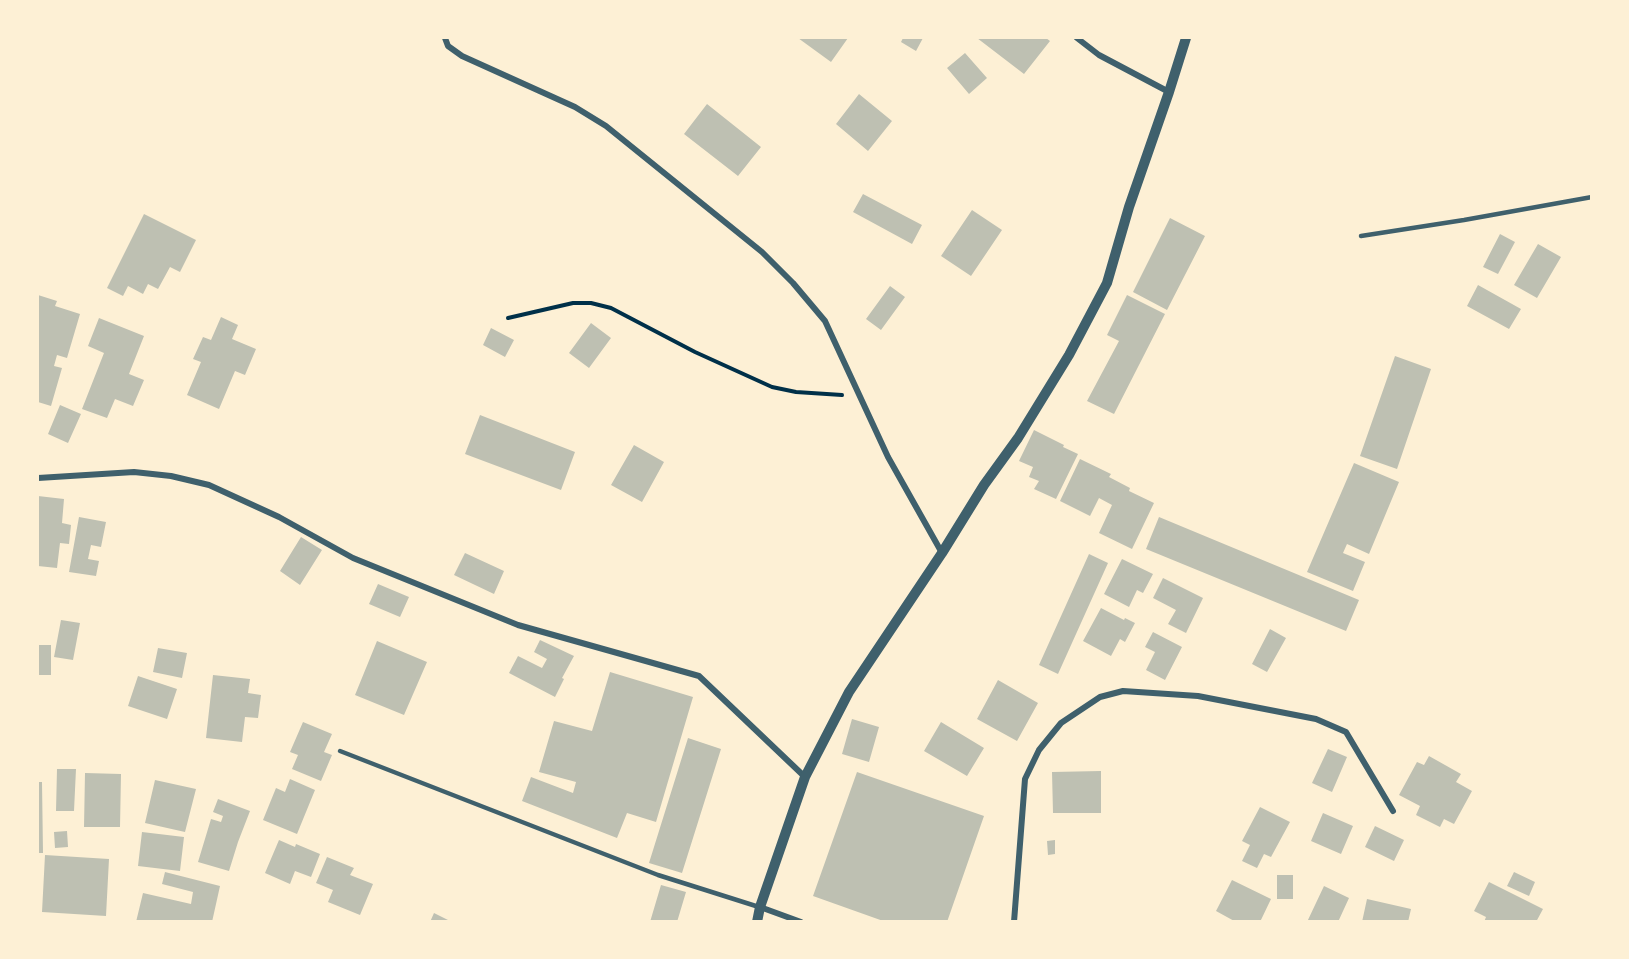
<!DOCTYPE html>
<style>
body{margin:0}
#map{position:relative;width:1629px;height:959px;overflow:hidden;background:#fdf0d5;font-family:Inter,sans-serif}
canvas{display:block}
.frame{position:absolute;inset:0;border:39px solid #fdf0d5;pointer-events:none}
</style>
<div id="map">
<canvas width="1629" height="959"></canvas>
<div class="frame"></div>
</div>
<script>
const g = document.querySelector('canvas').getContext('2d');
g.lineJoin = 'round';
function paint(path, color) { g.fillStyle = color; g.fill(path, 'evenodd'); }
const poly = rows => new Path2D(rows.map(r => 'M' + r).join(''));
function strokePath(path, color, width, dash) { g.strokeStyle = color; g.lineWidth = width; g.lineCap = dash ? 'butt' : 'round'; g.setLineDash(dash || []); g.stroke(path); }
paint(poly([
 [798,38,848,38,831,62],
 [903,38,923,38,916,51,901,42],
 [977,38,1046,38,1050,41,1024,74],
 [965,53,987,78,969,94,947,68],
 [859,94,892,121,868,151,836,124],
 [707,104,761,147,738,176,684,134],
 [863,194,922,225,912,244,853,212],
 [972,210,1002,230,971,276,941,256],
 [144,214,196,240,180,272,170,267,158,289,148,284,143,294,128,286,123,296,107,288],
 [1170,218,1205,236,1167,310,1133,292],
 [1500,234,1515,242,1498,274,1483,267],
 [1538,244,1561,257,1537,298,1514,285],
 [1478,285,1521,309,1509,329,1467,306],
 [890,286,905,297,881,330,866,319],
 [38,295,57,301,55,306,80,314,67,358,57,355,54,366,62,368,51,406,38,402],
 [1127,295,1165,314,1114,414,1087,401,1119,341,1107,335],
 [221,317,238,325,232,339,256,349,245,375,235,371,219,409,187,395,201,362,193,359,203,337,211,340],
 [99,318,144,336,129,374,144,380,133,406,115,399,107,418,82,409,104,353,88,346],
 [591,323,611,338,589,368,569,353],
 [491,328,514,340,505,357,483,345],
 [1395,356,1431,369,1397,469,1360,456],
 [60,405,81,414,68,443,48,434],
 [480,415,575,452,561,490,465,454],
 [1034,430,1064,445,1063,447,1078,454,1056,499,1034,489,1039,481,1029,477,1033,467,1019,461],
 [634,445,664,462,642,502,611,485],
 [1080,459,1111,474,1109,477,1130,488,1129,491,1154,503,1132,549,1099,533,1112,505,1099,498,1090,516,1060,501],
 [1354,463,1399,482,1369,554,1347,544,1343,553,1365,562,1353,591,1307,572],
 [38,496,64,499,62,523,71,525,69,544,60,543,57,568,38,566],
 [79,517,106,522,101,547,91,545,88,559,99,561,96,576,69,572],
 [1159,517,1359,600,1346,631,1146,549],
 [301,537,322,550,300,585,280,571],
 [465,553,504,571,494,594,454,575],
 [1089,554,1108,563,1058,674,1039,665],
 [1122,559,1153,574,1143,593,1137,590,1129,607,1104,594],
 [1163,578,1203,598,1186,633,1168,624,1176,610,1153,598],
 [378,584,409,597,400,617,369,604],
 [1101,608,1124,620,1125,618,1135,623,1125,642,1120,639,1111,656,1083,641],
 [61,620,80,623,73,660,54,657],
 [1270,629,1286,638,1267,672,1252,664],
 [1153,632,1182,647,1165,680,1146,670,1155,652,1145,647],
 [540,640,574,656,562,678,564,679,555,697,509,673,518,656,542,668,547,659,534,652],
 [377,641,427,662,404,715,355,695],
 [38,645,51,645,51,675,38,675],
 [158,648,187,653,182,678,153,672],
 [610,672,693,697,656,822,627,813,617,838,522,801,531,777,573,793,576,782,539,772,554,721,592,731],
 [213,675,250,679,248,693,261,695,258,718,245,717,242,742,206,738],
 [138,676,177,689,167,719,128,706],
 [998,680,1038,703,1017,741,977,719],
 [852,719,879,727,869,762,842,754],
 [303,722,332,734,324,752,332,755,321,781,292,769,298,755,290,752],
 [941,722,984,748,967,776,924,751],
 [688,738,721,749,682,873,649,863],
 [1328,749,1347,757,1332,792,1312,783],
 [1429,756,1461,774,1456,782,1472,791,1454,824,1444,819,1440,827,1416,815,1420,806,1399,795,1417,762,1424,765],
 [57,769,76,769,74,811,56,811],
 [1101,771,1101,813,1053,813,1052,772],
 [857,772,984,816,947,922,886,922,813,896],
 [85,773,121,774,120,827,84,827],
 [290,779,315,790,297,834,263,820,276,788,285,792],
 [155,780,196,789,185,832,145,823],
 [38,782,42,782,43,853,38,853],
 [218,799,250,811,238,842,229,871,198,862,211,819,221,822,223,816,213,812],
 [1260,807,1290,822,1271,857,1264,854,1257,868,1242,861,1250,845,1242,841],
 [1323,813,1353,826,1341,854,1311,841],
 [1375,826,1404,840,1394,861,1365,847],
 [67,831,68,847,55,848,54,832],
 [142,832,184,837,180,871,138,866],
 [279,840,295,847,296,844,320,854,311,877,295,871,290,884,265,873],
 [1055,840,1055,854,1048,855,1047,841],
 [45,855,109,859,106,916,42,912],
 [327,857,354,868,350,875,373,884,360,915,328,902,333,890,316,883],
 [165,872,220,886,212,922,136,922,143,893,191,904,193,892,162,884],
 [1514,872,1535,882,1529,896,1507,886],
 [1277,875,1293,875,1293,899,1277,899],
 [1232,880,1271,899,1260,922,1236,922,1216,911],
 [1489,882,1543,909,1536,922,1484,922,1486,917,1474,911],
 [661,885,686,892,677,922,650,922],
 [1324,886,1349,898,1338,922,1307,922],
 [1367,899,1411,909,1408,922,1362,922],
 [434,913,452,922,430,922]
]), '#bec0b2');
strokePath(poly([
 [508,318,573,303,591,303,611,308,695,352,772,387,796,392,842,395]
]), '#003049', 4);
strokePath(poly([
 [1361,236,1464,220,1592,197],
 [340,751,658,875,759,907]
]), '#3f606c', 4.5);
strokePath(poly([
 [445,38,448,46,462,56,575,107,606,126,762,252,793,283,825,321,888,457,942,553],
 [1077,38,1099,55,1169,92],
 [38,478,134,472,171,476,209,485,279,517,353,558,518,625,699,676,805,777],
 [760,907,801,922],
 [1014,922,1025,779,1039,750,1061,723,1100,697,1123,691,1198,696,1316,719,1346,732,1393,811]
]), '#3f606c', 6);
strokePath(poly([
 [757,922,760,907,805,777,849,692,942,553,984,485,1018,438,1069,355,1107,283,1129,207,1169,92,1186,38]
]), '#3f606c', 10);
</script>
